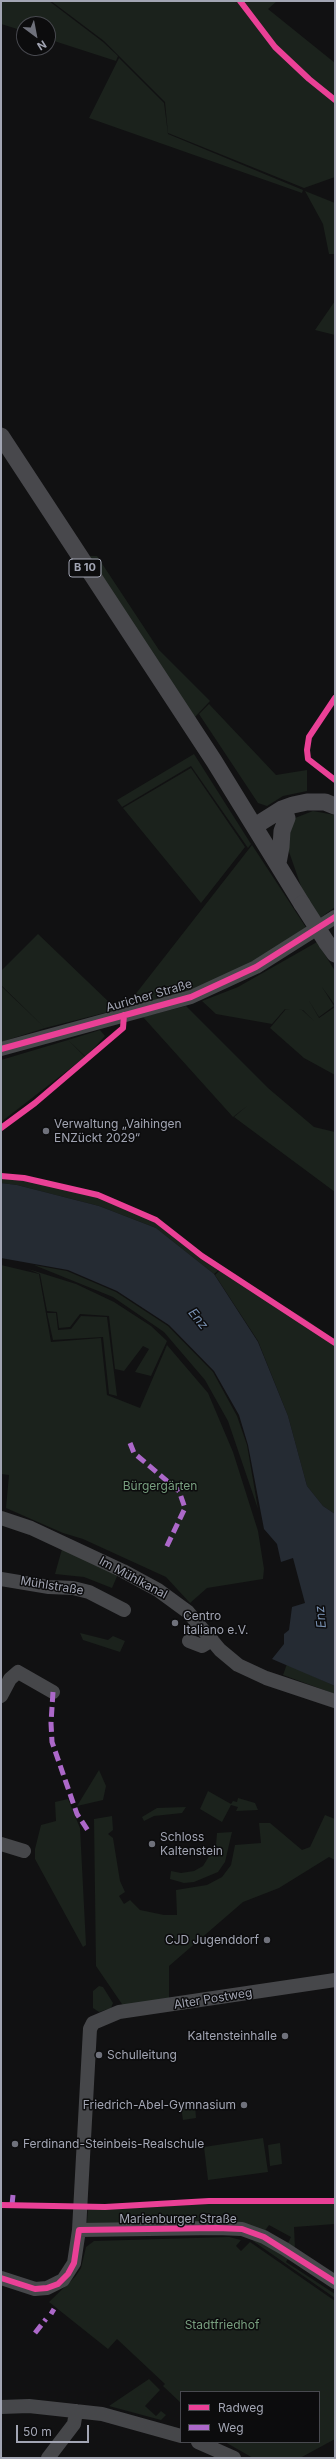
<!DOCTYPE html>
<meta charset="utf-8">
<style>
body{margin:0}
#map{position:relative;width:336px;height:2459px;overflow:hidden;background:#111112;font-family:Inter,sans-serif}
canvas{display:block}
.frame{position:absolute;inset:0;border:2px solid #a2a5b3;pointer-events:none}
.legend{position:absolute;left:180px;top:2391px;width:140px;height:52px;box-sizing:border-box;background:#0c0c0d;border:1px solid #48494f;margin:0;padding:5px 7px;list-style:none;font-size:12px;color:#a2a5b3}
.legend li{display:flex;align-items:center;gap:8px;height:20px}
.legend b{width:20px;border:1px solid #48494f}
.north{position:absolute;left:16px;top:16px;width:40px;height:40px;box-sizing:border-box;background:#0c0c0d;border:1px solid #48494f;border-radius:50%;rotate:148deg;font-size:11px;font-weight:700;line-height:16px;text-align:center;color:#a2a5b3}
.north::after{content:'';display:block;margin:auto;width:14px;height:18px;background:#6f717b;clip-path:polygon(50% 0,100% 100%,50% 72%,0 100%)}
.scale{position:absolute;left:16px;top:2425px;width:73px;height:18px;box-sizing:border-box;border:2px solid #a2a5b3;border-top:0;padding-left:5px;font-size:12px;line-height:14px;white-space:nowrap;color:#a2a5b3;-webkit-text-stroke:3px #0c0c0d;paint-order:stroke}
</style>
<div id="map">
<canvas width="336" height="2459"></canvas>
<div class="frame"></div>
<ul class="legend">
<li><b style="height:5px;background:#ea4096"></b>Radweg</li>
<li><b style="height:5px;background:#ac68c9"></b>Weg</li>
</ul>
<div class="north">N</div>
<div class="scale">50 m</div>
</div>
<script>
const g = document.querySelector('canvas').getContext('2d');
g.lineJoin = 'round';
function paint(path, color) { g.fillStyle = color; g.fill(path, 'evenodd'); }
const poly = rows => new Path2D(rows.map(r => 'M' + r).join(''));
function strokePath(path, color, width, dash) { g.strokeStyle = color; g.lineWidth = width; g.lineCap = dash ? 'butt' : 'round'; g.setLineDash(dash || []); g.stroke(path); }
function write(font, color, halo, rows, align = 'center') {
  g.font = font + ' Inter,sans-serif'; g.lineWidth = 3; g.setLineDash([]); g.textBaseline = 'middle'; g.strokeStyle = halo; g.fillStyle = color; for (const [text, x, y, turn = 0] of rows) {
    g.save(); g.translate(x, y); g.rotate((+turn || 0) * Math.PI / 180); g.textAlign = isNaN(turn) ? turn : align; if (halo) g.strokeText(text, 0, 0); g.fillText(text, 0, 0); g.restore();
  }
}
paint(poly([
 [1,1,49,1,103,42,118,56,116,61,48,39,48,24,24,24,24,31,1,24],
 [51,1,277,1,268,9,335,63,335,177,304,188,168,133,165,102,104,41],
 [119,58,164,103,168,134,303,190,302,193,89,118],
 [305,191,335,203,335,254,329,254,323,224],
 [335,301,335,335,315,330],
 [90,556,97,556,159,650,210,701,195,717,88,561],
 [209,704,276,775,307,770,307,791,283,796,267,806,258,803,199,714],
 [194,754,251,844,248,848,191,766,122,807,117,800],
 [191,768,245,847,201,903,123,808],
 [313,811,335,815,335,907,320,918,303,892,287,846,288,828,295,818],
 [252,845,307,929,253,963,186,992,129,1007,127,1005],
 [38,934,111,1004,112,1011,45,1028,1,985,1,971],
 [317,942,335,971,335,1005,322,987,328,981,322,987,334,1006,319,1017,308,999,319,1018,335,1007,335,1075,304,1058,270,1028,286,1009,302,1010,314,1021,303,1010,285,1009,272,1024,216,1014,202,1001,238,987],
 [1,986,45,1028,1,1042],
 [186,1006,268,1088,314,1127,335,1132,335,1192,234,1117,247,1106,233,1117,143,1017],
 [100,1030,105,1036,86,1057,68,1040],
 [68,1040,85,1057,1,1122,1,1060],
 [1,1178,24,1179,98,1196,156,1222,220,1269,214,1274,156,1228,99,1206,17,1185,1,1183],
 [1,1265,39,1274,51,1342,101,1338,107,1395,140,1408,167,1345,208,1393,233,1452,258,1531,264,1569,263,1579,207,1588,190,1603,166,1577,83,1539,63,1533,6,1508,9,1475,1,1474],
 [34,1265,67,1271,116,1292,168,1326,213,1372,237,1416,247,1445,258,1509,228,1421,205,1380,164,1332,113,1297],
 [28,1269,76,1284,114,1302,151,1326,167,1341,151,1376,135,1372,149,1349,143,1346,124,1371,115,1369,109,1316,80,1314,70,1327,59,1328,57,1312,47,1311,40,1274],
 [220,1270,304,1318,335,1340,335,1514,323,1506,307,1486,288,1416,258,1341,215,1275],
 [47,1313,56,1313,58,1330,71,1329,81,1316,107,1317,117,1396,109,1394,103,1337,53,1340],
 [62,1549,118,1574,112,1588,84,1577,55,1574],
 [80,1633,108,1640,113,1636,125,1641,120,1652,83,1640],
 [287,1664,335,1686,335,1694,283,1675],
 [99,1770,106,1786,103,1800,77,1806],
 [208,1791,231,1804,233,1801,237,1802,238,1798,255,1803,258,1810,236,1811,238,1807,231,1805,222,1822,200,1809],
 [68,1799,80,1828,86,1945,83,1947,35,1859,35,1849,41,1825,56,1821,55,1802],
 [186,1807,182,1813,154,1816,144,1821,142,1817,157,1808],
 [325,1815,335,1819,335,1860,329,1857,279,1888,243,1902,169,1966,169,1999,124,2007,96,1966,94,1819,112,1816,113,1830,108,1834,113,1838,120,1881,125,1892,119,1896,124,1904,130,1900,140,1910,164,1915,177,1915,176,1890,207,1885,222,1877,231,1865,235,1845,261,1843,259,1823,270,1823,302,1850,310,1847],
 [232,1832,225,1862,218,1872,194,1882,184,1883,170,1879,171,1871,181,1873,194,1871,203,1866,216,1845,217,1833],
 [99,1986,103,1987,113,2003,111,2008,99,2012,93,2008,93,1991],
 [195,2105,196,2118,183,2120,181,2107],
 [263,2138,268,2172,208,2180,204,2147],
 [280,2143,282,2164,270,2166,268,2145],
 [314,2203,335,2204,335,2224,294,2227,295,2249,287,2245,291,2237,269,2225,264,2232,87,2223,88,2210,209,2204],
 [229,2237,241,2240,236,2246,241,2251,250,2242,335,2301,335,2439,300,2458,253,2458,225,2442,319,2442,319,2392,181,2392,181,2403,163,2386,165,2384,117,2339,108,2349,49,2302,75,2277,81,2268,86,2247,94,2241],
 [255,2239,289,2257,286,2262,335,2294,335,2298,253,2241],
 [149,2379,160,2390,145,2406,156,2416,161,2411,166,2415,161,2420,109,2406]
]), '#1b221c');
paint(poly([
 [1,1183,17,1185,99,1206,156,1228,214,1274,258,1342,288,1416,307,1486,323,1506,335,1514,335,1686,272,1659,284,1644,284,1634,289,1630,292,1607,305,1603,293,1558,281,1562,277,1544,264,1529,248,1445,239,1415,214,1371,169,1325,117,1291,68,1270,1,1258]
]), '#252b33');
strokePath(poly([
 [1,1049,191,997,256,967,335,917],
 [1,1518,31,1528,123,1571,158,1590,188,1612,220,1650,238,1665,266,1678,335,1701],
 [1,1579,49,1587,73,1588,89,1592,124,1610],
 [189,1641,202,1646,212,1640],
 [1,1696,10,1679,18,1672,53,1692],
 [1,1844,24,1851],
 [79,2230,217,2228,242,2229,264,2237,285,2249,335,2282],
 [1,2278,35,2289,47,2288,63,2280,74,2263,79,2230,90,2029,93,2023,119,2012,335,1980],
 [1,2407,29,2406,102,2414,181,2436],
 [198,2442,234,2458],
 [48,2458,74,2424,76,2411]
]), '#46474a', 14);
strokePath(poly([
 [1,436,214,761,302,904],
 [255,826,282,809,293,805,307,802,325,802,335,806],
 [278,863,281,847,282,831,287,818],
 [327,943,335,954]
]), '#48484c', 17);
strokePath(poly([
 [302,904,327,943]
]), '#48484c', 17);
strokePath(poly([
 [130,1443,134,1453,179,1491,185,1508,166,1548],
 [53,1692,51,1723,52,1742,77,1814,89,1832],
 [12,2205,13,2195],
 [51,2314,54,2309],
 [35,2333,46,2319]
]), '#ac68c9', 5, [10, 5]);
strokePath(poly([
 [240,1,275,47,309,79,335,100],
 [335,698,309,737,307,750,308,759,335,780],
 [1,1049,191,997,256,967,335,917],
 [1,1128,35,1103,123,1028,124,1015],
 [1,1176,24,1178,98,1195,156,1220,202,1256,335,1343],
 [1,2205,105,2207,209,2201,335,2201],
 [1,2278,35,2289,47,2288,58,2284,68,2274,74,2263,79,2230,217,2228,242,2229,264,2237,335,2282]
]), '#ea4096', 6);
for (const [x, y, r, color] of [
 [46,1131,4,"#6f717b"],
 [175,1623,4,"#6f717b"],
 [152,1844,4,"#6f717b"],
 [267,1940,4,"#6f717b"],
 [285,2036,4,"#6f717b"],
 [99,2055,4,"#6f717b"],
 [244,2105,4,"#6f717b"],
 [15,2144,4,"#6f717b"]
]) { const dot = new Path2D(); dot.arc(x, y, r, 0, 2 * Math.PI); g.fillStyle = color; g.fill(dot); strokePath(dot, '#0c0c0d', 1.5); }
for (const [x, y, w] of [
 [85,568,32]
]) { const box = new Path2D(); box.roundRect(x - w / 2, y - 9, w, 18, 3); g.fillStyle = '#0c0c0d'; g.fill(box); strokePath(box, '#a2a5b3', 1); }
write('bold 11px', '#a2a5b3', null, [
 ["B 10",85,568]
]);
write('12px', '#a2a5b3', '#0c0c0d', [
 ["Auricher Straße",149,996,-16],
 ["Im Mühlkanal",133,1578,28],
 ["Mühlstraße",52,1586,9],
 ["Alter Postweg",213,1999,-9],
 ["Marienburger Straße",178,2219]
]);
write('12px', '#a2a5b3', '#0c0c0d', [
 ["Verwaltung „Vaihingen",54,1124],
 ["ENZückt 2029“",54,1138],
 ["Centro",183,1616],
 ["Italiano e.V.",183,1630],
 ["Schloss",160,1837],
 ["Kaltenstein",160,1851],
 ["CJD Jugenddorf",259,1940,"right"],
 ["Kaltensteinhalle",277,2036,"right"],
 ["Schulleitung",107,2055],
 ["Friedrich-Abel-Gymnasium",236,2105,"right"],
 ["Ferdinand-Steinbeis-Realschule",23,2144]
], 'left');
write('12px', '#789f7f', '#0c0c0d', [
 ["Bürgergärten",160,1486],
 ["Stadtfriedhof",222,2325]
]);
write('italic 13px', '#778faf', '#0c0c0d', [
 ["Enz",198,1319,51],
 ["Enz",321,1617,-96]
]);
</script>
